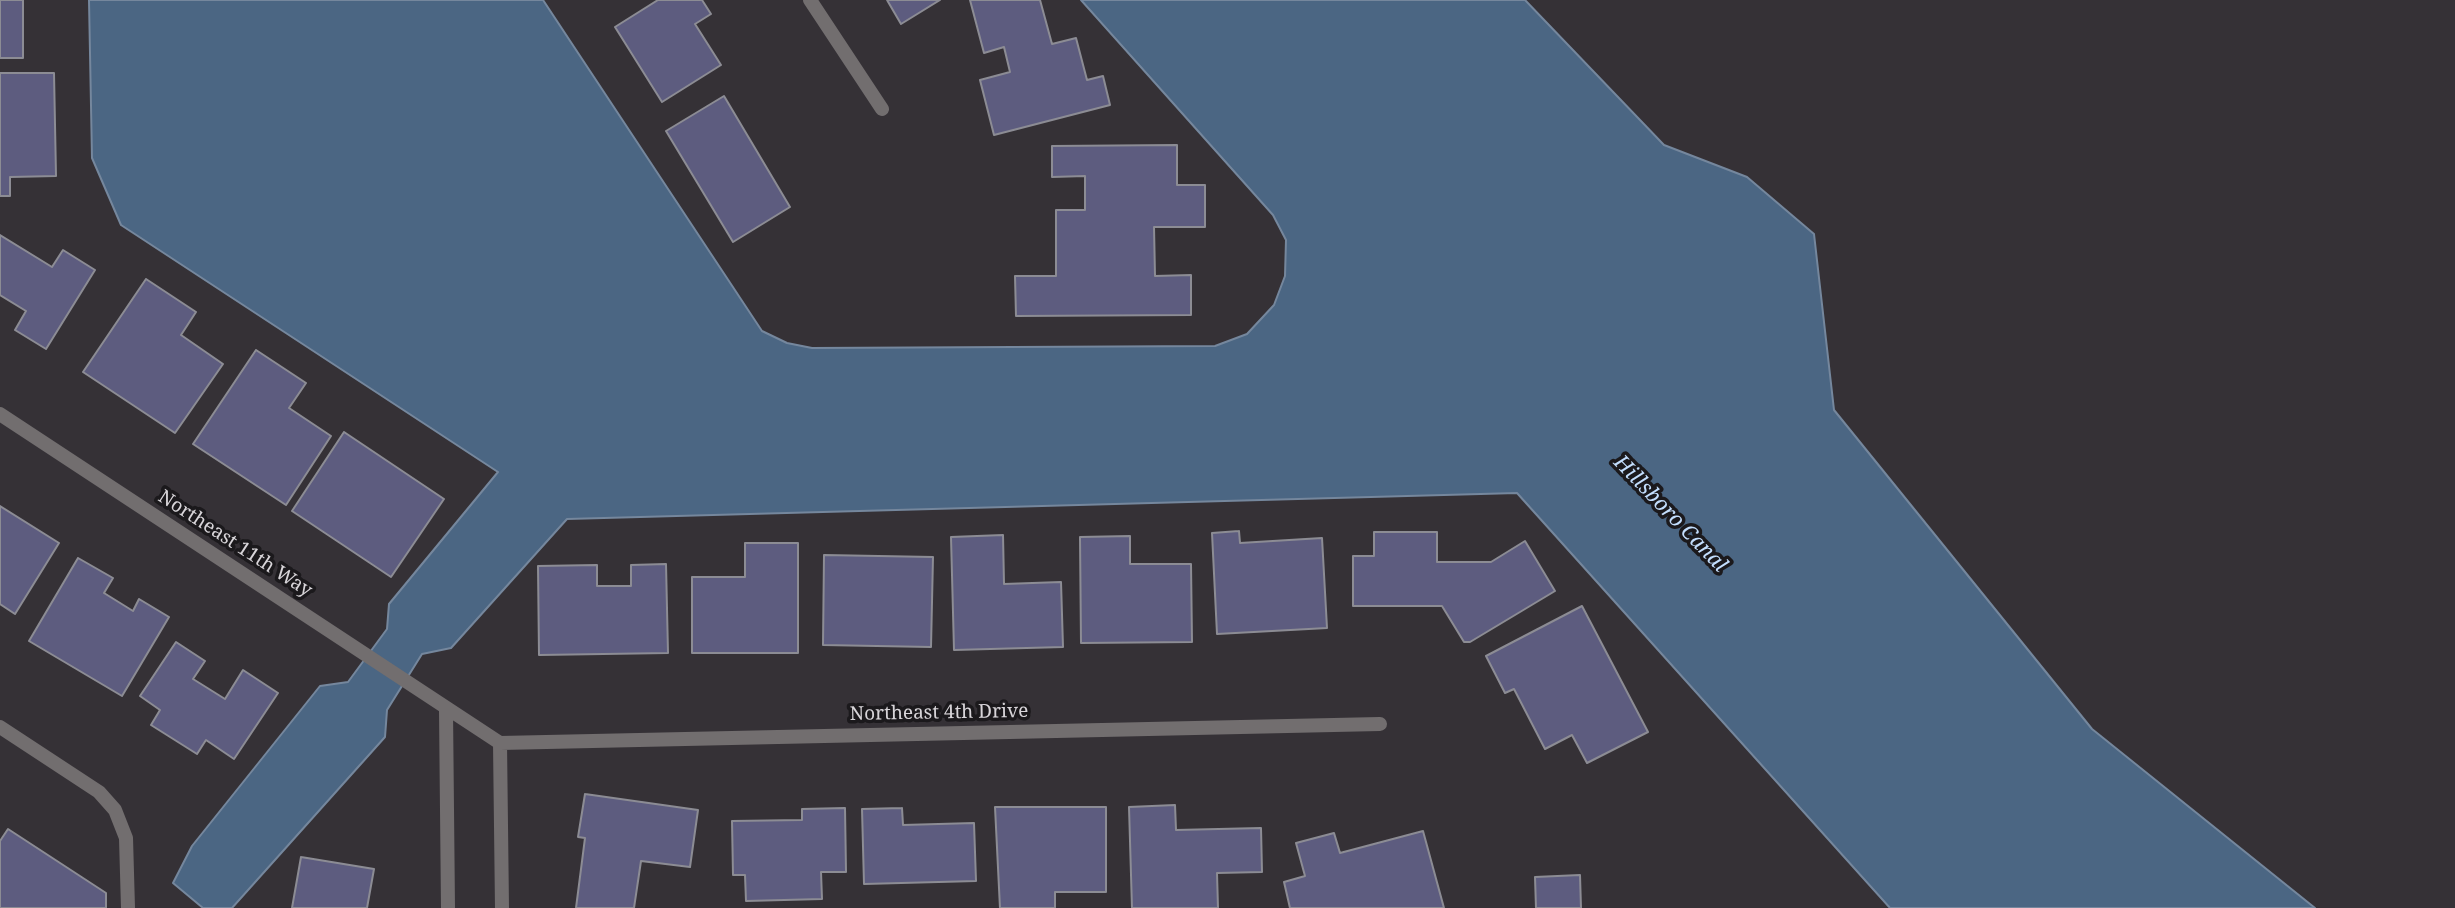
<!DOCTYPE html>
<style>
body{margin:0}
canvas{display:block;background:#353136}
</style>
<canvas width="2455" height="908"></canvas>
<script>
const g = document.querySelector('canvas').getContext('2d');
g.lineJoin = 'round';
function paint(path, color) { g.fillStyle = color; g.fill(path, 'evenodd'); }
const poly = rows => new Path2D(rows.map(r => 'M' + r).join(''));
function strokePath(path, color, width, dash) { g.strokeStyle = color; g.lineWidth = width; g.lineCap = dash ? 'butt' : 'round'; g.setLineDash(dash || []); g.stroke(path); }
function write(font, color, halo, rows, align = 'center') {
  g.font = font + ' "Noto Serif",serif'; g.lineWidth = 7; g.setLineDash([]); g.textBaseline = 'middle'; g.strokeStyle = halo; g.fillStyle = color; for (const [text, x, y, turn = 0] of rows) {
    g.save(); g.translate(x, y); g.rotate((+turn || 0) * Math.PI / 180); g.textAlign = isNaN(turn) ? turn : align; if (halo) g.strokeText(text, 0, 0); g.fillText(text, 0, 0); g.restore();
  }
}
const water = poly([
 [89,0,543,0,762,331,787,343,812,348,1215,346,1247,334,1274,305,1285,276,1286,240,1273,215,1081,0,1525,0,1664,145,1747,177,1814,234,1834,410,2092,729,2315,908,1890,908,1517,493,567,519,451,648,422,654,387,710,385,737,232,908,203,908,173,883,192,846,320,686,348,682,387,629,389,604,498,472,121,225,92,158,89,0]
]);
paint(water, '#4b6683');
strokePath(water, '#75879d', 2);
const building = poly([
 [0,0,23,0,23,58,0,58,0,0],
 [658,0,702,0,711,14,695,24,721,65,662,102,615,27,658,0],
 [887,0,940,0,901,24,887,0],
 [970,0,1040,0,1052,44,1076,38,1087,80,1103,76,1110,105,994,135,980,80,1010,72,1004,47,984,53,970,0],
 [0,73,54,73,56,176,10,177,10,196,0,196,0,73],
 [724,96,790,207,733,242,666,131,724,96],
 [1177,145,1177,185,1205,185,1205,227,1154,227,1155,276,1191,275,1191,315,1016,316,1015,276,1056,276,1056,210,1085,210,1085,176,1052,177,1052,146,1177,145],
 [0,235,52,267,63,250,95,270,46,349,15,330,26,311,0,295,0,235],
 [146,279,196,312,181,335,223,364,175,433,83,372,146,279],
 [256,350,306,383,289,408,331,436,286,505,193,444,256,350],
 [344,432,444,499,391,577,292,511,344,432],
 [0,506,59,543,15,614,0,604,0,506],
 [1239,531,1240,543,1322,538,1327,628,1217,634,1212,533,1239,531],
 [1374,532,1437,532,1437,562,1491,562,1525,541,1555,591,1470,642,1464,642,1442,606,1353,606,1353,556,1374,556,1374,532],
 [1003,535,1004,584,1061,582,1063,647,954,650,951,537,1003,535],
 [1130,536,1130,564,1191,564,1192,642,1081,643,1080,537,1130,536],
 [745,543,798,543,798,653,692,653,692,577,745,577,745,543],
 [824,555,933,557,931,647,823,645,824,555],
 [78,558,113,578,104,593,133,611,139,599,169,617,122,696,29,641,78,558],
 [666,564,668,653,539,655,538,566,597,565,597,586,631,586,631,565,666,564],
 [1582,606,1648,732,1587,763,1572,735,1545,749,1514,689,1505,693,1486,656,1582,606],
 [176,642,205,661,193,679,225,699,243,670,278,693,234,759,206,740,197,754,151,725,160,710,140,696,176,642],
 [585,794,698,810,690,867,641,861,634,908,576,908,585,838,578,837,585,794],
 [1175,805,1176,830,1261,828,1262,872,1217,873,1218,908,1132,908,1129,807,1175,805],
 [995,807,1106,807,1106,892,1055,892,1055,908,1000,908,995,807],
 [845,808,846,872,821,872,822,899,746,901,745,875,733,875,732,821,802,820,802,809,845,808],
 [902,808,903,825,974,823,976,881,864,884,862,809,902,808],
 [8,829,106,893,106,908,0,908,0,841,8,829],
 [1423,831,1444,908,1290,908,1284,882,1305,876,1296,843,1334,833,1340,853,1423,831],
 [301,857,374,869,367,908,292,908,301,857],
 [1580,875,1581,908,1536,908,1535,877,1580,875]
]);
paint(building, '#5d5c7f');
strokePath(building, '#8c8c94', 2);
strokePath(poly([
 [0,727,99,792,115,810,126,838,128,908]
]), '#726e6f', 14);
strokePath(poly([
 [810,0,882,109],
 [0,414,500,743],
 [446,710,448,908],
 [500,743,1380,724],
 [500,743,502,908]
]), '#726e6f', 14);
write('19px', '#d8d5d9', '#1b191c', [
 ["Northeast 11th Way",235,544,33],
 ["Northeast 4th Drive",939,713,-1]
]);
write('italic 21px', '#c3defd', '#1b191c', [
 ["Hillsboro Canal",1670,514,46]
]);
</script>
